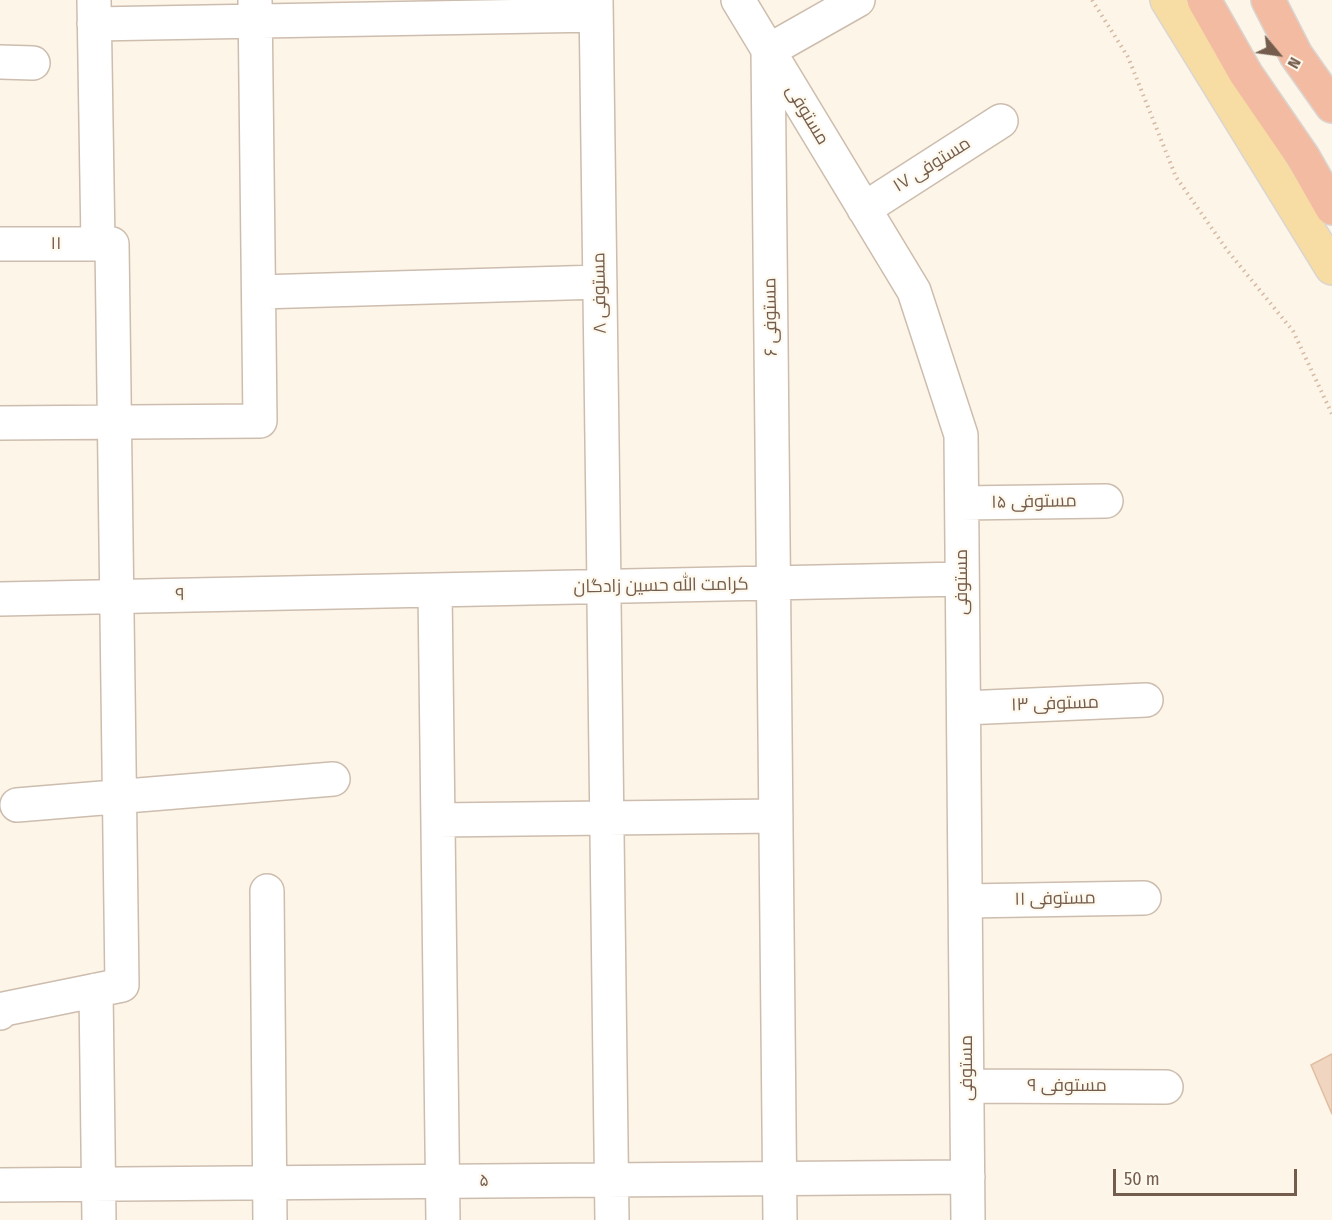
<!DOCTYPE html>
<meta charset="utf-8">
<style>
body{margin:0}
#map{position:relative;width:1332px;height:1220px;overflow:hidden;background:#fcf5e8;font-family:"Fira Sans Condensed",sans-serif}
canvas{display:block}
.north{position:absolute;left:1248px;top:24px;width:60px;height:60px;-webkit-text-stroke:4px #fef9ee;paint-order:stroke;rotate:119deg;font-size:16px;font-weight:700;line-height:24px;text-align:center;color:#755d4d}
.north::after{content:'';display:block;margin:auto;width:21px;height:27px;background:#755d4d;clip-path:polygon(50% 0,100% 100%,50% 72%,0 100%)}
.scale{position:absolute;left:1113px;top:1169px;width:184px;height:27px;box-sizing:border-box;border:3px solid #755d4d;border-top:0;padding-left:8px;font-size:18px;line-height:21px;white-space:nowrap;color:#755d4d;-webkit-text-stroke:4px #fef9ee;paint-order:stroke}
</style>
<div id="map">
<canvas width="1332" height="1220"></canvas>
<div class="north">N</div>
<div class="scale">50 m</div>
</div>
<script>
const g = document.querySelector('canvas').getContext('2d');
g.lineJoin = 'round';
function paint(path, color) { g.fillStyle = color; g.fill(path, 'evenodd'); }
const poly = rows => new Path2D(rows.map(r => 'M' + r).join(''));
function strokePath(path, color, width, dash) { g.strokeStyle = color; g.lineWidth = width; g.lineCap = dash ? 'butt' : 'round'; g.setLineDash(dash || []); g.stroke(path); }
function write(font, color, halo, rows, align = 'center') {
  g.font = font + ' "Fira Sans Condensed",Cairo,sans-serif'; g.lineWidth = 4.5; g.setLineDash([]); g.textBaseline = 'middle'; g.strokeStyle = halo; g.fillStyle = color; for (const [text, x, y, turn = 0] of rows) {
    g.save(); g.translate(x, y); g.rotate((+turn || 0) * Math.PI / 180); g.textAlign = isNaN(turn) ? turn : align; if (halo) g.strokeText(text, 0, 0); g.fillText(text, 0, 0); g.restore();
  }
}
const building = poly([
 [1332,1054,1332,1114,1311,1065,1332,1054]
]);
paint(building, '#f0d6c0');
strokePath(building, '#e2bea1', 1.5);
const minor = poly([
 [94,0,98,244],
 [596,0,604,587],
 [738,0,914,291,961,435,968,1220],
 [94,24,596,15],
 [0,62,33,63],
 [864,209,1001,121],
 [0,244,112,244,122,985,4,1009,0,1013],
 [259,292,600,282],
 [0,423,260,421,255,0],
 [962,503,1106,501],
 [435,590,443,1220],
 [0,599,962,579],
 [604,601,612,1220],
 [964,708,1146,700],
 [17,805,333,779],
 [438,820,776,816],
 [267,891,270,1220],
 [966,901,1144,898],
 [96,990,99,1220],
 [967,1086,1166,1087],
 [0,1185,968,1177],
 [780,1220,768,51,858,0]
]);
const major = poly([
 [1167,0,1332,268]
]);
const highway = poly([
 [1204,0,1246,74,1303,157,1332,208],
 [1268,0,1296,55,1332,106]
]);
strokePath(minor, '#cdbdae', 36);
strokePath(major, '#dbd5d1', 36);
strokePath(highway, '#dbd5d1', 36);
strokePath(poly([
 [1092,0,1128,57,1176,177,1227,250,1293,331,1332,414]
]), '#d5b9a3', 4, [1.5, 4.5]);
strokePath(minor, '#fff', 33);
strokePath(major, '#f7dda3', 33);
strokePath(highway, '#f3bba1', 33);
write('18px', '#755d4d', '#fef9ee', [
 ["مستوفی",807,115,59],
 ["مستوفی ۱۷",932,165,-32],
 ["۱۱",56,244],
 ["مستوفی ۸",600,293,-91],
 ["مستوفی ۶",771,317,-91],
 ["مستوفی ۱۵",1034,502,-1],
 ["مستوفی",962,582,-90],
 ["کرامت الله حسین زادگان",661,586,-1],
 ["۹",180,595,-1],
 ["مستوفی ۱۳",1055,704,-2],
 ["مستوفی ۱۱",1055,899,-1],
 ["مستوفی",967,1068,-90],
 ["مستوفی ۹",1067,1086],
 ["۵",484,1181,-1]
]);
</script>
